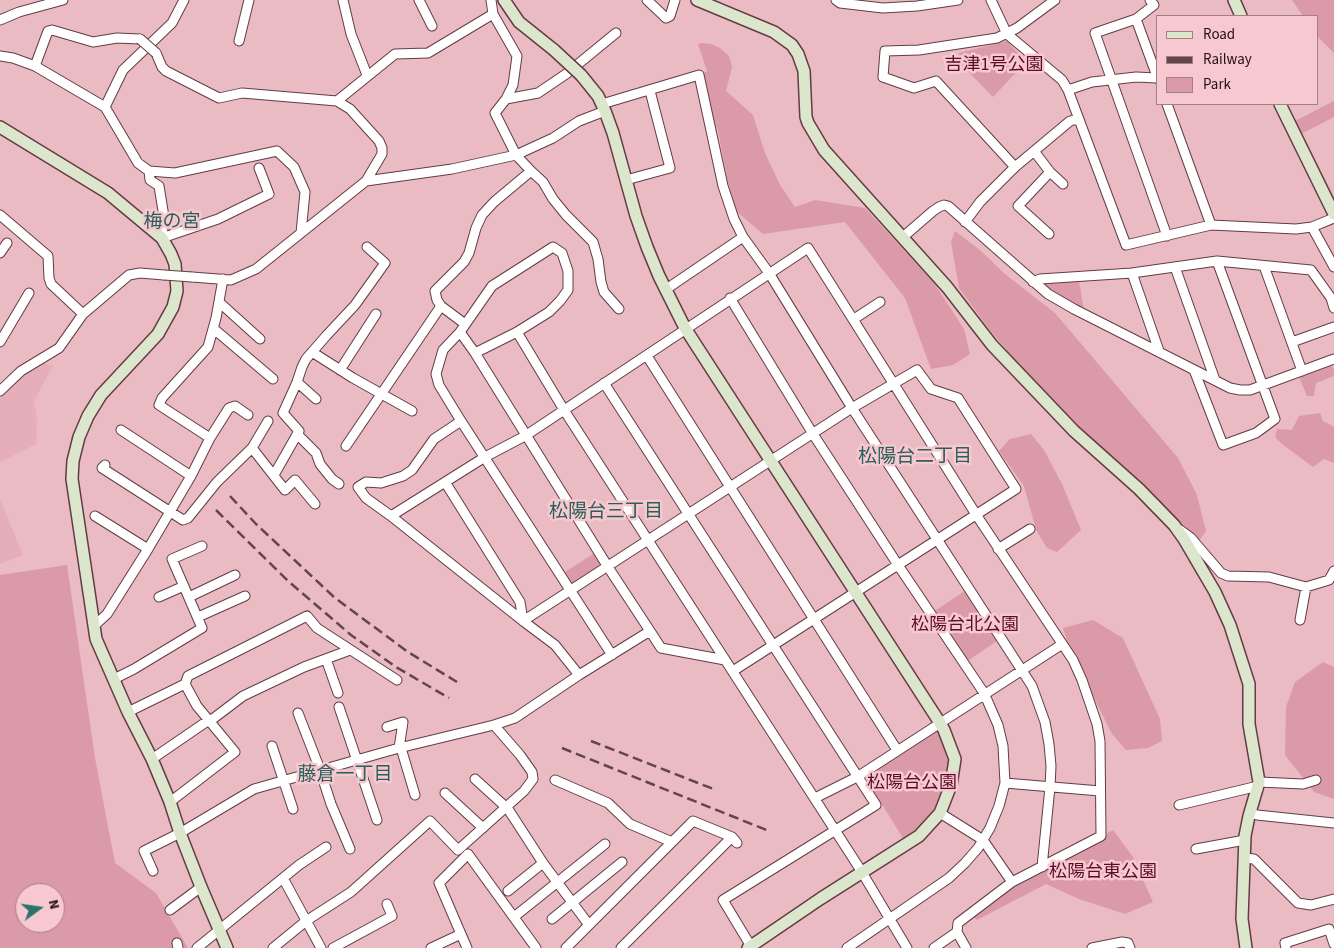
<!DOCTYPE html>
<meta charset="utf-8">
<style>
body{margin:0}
#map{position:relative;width:1334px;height:948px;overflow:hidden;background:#ebbbc4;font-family:"Source Sans 3",sans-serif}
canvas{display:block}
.legend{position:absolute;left:1156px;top:15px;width:162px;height:90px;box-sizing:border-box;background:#f8c8d1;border:1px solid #a27e85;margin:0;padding:6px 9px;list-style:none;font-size:15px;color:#211014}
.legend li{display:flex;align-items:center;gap:10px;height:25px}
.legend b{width:25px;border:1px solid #a27e85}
.north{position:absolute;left:15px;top:883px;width:50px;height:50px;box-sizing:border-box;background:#f8c8d1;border:1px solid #a27e85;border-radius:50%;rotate:76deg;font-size:14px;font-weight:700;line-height:20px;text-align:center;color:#211014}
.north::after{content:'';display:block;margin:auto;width:18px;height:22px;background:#2a726b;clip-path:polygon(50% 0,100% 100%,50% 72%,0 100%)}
</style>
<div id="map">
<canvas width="1334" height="948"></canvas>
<ul class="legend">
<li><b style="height:6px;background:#dce6cd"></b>Road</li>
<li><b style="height:6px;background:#61464c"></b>Railway</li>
<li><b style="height:14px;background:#db9aa7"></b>Park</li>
</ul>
<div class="north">N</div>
</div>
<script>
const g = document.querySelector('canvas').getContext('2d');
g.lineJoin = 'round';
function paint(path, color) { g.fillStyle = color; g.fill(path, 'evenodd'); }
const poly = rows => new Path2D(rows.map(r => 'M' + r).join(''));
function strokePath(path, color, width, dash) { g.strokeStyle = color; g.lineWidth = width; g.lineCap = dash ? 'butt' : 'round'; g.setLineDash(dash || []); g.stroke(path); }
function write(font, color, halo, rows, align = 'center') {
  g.font = font + ' "Source Sans 3","Noto Sans JP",sans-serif'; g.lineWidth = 5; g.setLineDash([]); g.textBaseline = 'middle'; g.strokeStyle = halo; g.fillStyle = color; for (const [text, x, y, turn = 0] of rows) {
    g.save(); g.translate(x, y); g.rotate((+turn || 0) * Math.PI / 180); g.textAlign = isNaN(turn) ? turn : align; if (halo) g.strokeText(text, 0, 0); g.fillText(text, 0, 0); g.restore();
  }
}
paint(poly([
 [43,363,53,366,34,401,37,419,36,444,0,462,0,398,22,376],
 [0,499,23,555,0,564]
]), '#e5aeb9');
paint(poly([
 [1292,0,1334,0,1334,53,1318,37,1318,16,1303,16],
 [1007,41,1026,62,993,97,958,61,959,53],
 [702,43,711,44,720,48,729,56,732,67,726,91,753,115,765,153,780,185,795,207,815,200,865,208,934,283,964,329,970,354,953,365,931,369,905,298,845,222,763,234,736,211,727,178,717,126,714,134,699,75,707,71,698,44],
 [1334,101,1334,117,1301,134,1293,122],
 [955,231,980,250,1005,274,1055,313,1178,458,1197,495,1206,531,1194,548,1131,480,1034,382,989,329,959,288,951,242],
 [1079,281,1084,310,1048,294,1040,284],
 [1331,364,1334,370,1334,376,1316,383,1314,396,1307,396,1299,377],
 [1320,413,1323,421,1334,427,1334,463,1324,459,1313,467,1282,444,1275,437,1277,429,1292,430,1299,416],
 [1031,434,1044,450,1062,484,1081,530,1057,552,1047,548,1036,530,1024,486,999,451,1010,439],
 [598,551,608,567,570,591,560,575],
 [67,565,95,758,115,863,156,893,188,948,0,948,0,575],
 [25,893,55,893,55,923,25,923],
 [965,591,997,641,966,662,933,612],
 [1093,620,1123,638,1160,719,1162,741,1148,748,1126,750,1112,734,1070,650,1063,628],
 [1323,662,1334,667,1334,799,1314,792,1285,755,1286,707,1295,682],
 [940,723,955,759,940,813,906,843,883,806,857,777],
 [1113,830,1133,857,1153,902,1125,914,1079,899,1046,884,977,920,973,916,1013,886]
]), '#db9aa7');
const street = poly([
 [343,0,351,34,367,75],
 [419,0,432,26],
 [491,0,493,14,517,56,513,85,506,99,495,113,516,155,531,171],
 [647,0,666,18,670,16,675,0],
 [836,0,840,3,883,8,917,6,958,0],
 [991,0,1007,34,1062,80,1068,90,1126,245,1211,225,1296,229,1312,227,1334,218],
 [1150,0,1154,5,1136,19,1095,33,1167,236],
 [1136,19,1158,79],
 [0,20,19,12,63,0],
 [239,41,249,0],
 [156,53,162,67,166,71,219,98,242,93,337,101,350,109,379,141,382,148,382,154,366,181,256,269,231,280,192,277],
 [0,56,13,58,35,66,105,107,138,163,149,171,175,173,277,151,294,167,305,192,301,233],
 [35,66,48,31,52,30,93,42,117,38,140,39],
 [1068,90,1092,82,1136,77,1157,78],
 [506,99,538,93,566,74,616,33],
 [337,101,395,54,428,53,493,14],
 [602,104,699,75,723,186,734,219,743,237,769,273,852,408,1032,686,1045,722,1049,744,1051,766,1050,787,1042,867],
 [1167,104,1211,225],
 [105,107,123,70,172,23,184,0],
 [1034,151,1050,172,1063,184],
 [1015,167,936,81,914,88,883,77,885,51,919,50,997,38,1017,28,1055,0],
 [149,171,150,180,159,186,164,217,162,238,218,219,269,194,259,168],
 [626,180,670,168,650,91],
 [366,181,452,169,516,155,553,138,579,121,605,111],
 [0,215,48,256,49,278,51,284,83,314],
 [965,222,980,202,1015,167,1070,121,1078,119],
 [1312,227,1334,267],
 [1049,234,1018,206,1050,172],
 [903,237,933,211,939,207,944,205,948,206,1048,294,1074,309,1230,388,1240,390,1250,390,1334,359],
 [0,253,7,243],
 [1264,266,1302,371],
 [1175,267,1215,380],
 [1132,273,1159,351],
 [1033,282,1040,279,1132,273,1217,261,1311,270,1331,298,1334,308],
 [665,290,743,237],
 [730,298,813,434,898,565,984,693,998,725,1003,746,1005,783,999,806,990,828,978,848,965,863,949,878,847,948],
 [219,302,260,339],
 [854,319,880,302],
 [465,324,441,306,437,300,435,291,464,262,469,253,476,228,482,215,494,202,531,171,543,182,553,199,566,215,593,242,598,259,601,282,604,292,619,309],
 [214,329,273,379],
 [460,332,475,353,608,567,650,631],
 [517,332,564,410,860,869,907,948],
 [0,342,29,293],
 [1292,342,1334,327],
 [312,352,353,378,412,411],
 [475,353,517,332,549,312,560,301,568,290,568,271,562,253,553,247,492,286,460,332,443,350,436,374,439,385,461,421,612,655],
 [647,356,897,750],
 [340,370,376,314],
 [1194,370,1223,445,1256,433,1275,419,1217,261],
 [297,382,316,399],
 [604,383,876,805,723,900,752,948],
 [0,391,21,371,59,348,83,314,129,275,140,273,164,275],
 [461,421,434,439,412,470,403,476,381,483,366,482,358,487,366,498,391,516,523,621,555,645,579,675],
 [121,430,191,476],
 [297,434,316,453,320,464,332,479,339,484],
 [210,438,229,408,235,406,248,415],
 [346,446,441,306],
 [252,448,268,421],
 [105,465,102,468,183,520,188,518,217,482,252,448,285,490,295,480,315,504],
 [274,475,299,431,283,413,297,382,302,367,306,359,326,336,355,305,385,263,367,247],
 [445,482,520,602,523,621,852,408,917,370,931,389,958,398,1016,489,733,671],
 [95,516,148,549],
 [391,516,485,457,525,436,808,248,977,516,1073,660,1082,680,1097,724,1100,741,1101,836,1012,882,958,923,957,932],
 [1180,530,1191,538,1221,573,1228,576,1269,577,1306,587,1329,580,1334,571],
 [998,549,1030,529],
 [159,597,184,586],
 [189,597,235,575],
 [198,617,245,596],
 [1300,620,1306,587],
 [94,626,107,614,148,549,191,476,210,438,159,405,162,398,208,347,216,318,223,279],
 [326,659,338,693],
 [114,679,134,669,202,628,172,559,202,546],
 [339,707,377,820],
 [128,712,185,684,188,676,307,616,317,628,397,680],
 [298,713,319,767,331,804,350,849],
 [387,727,403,722,399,748],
 [272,746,293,809],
 [401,748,415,795],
 [152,759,206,722,214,718,243,696,304,667,350,650],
 [475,779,508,809,543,863,589,925],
 [555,780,608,803,630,824,672,842],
 [1259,782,1303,784,1316,780],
 [1005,783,1100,791],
 [445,793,483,828],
 [815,798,857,777,1061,645],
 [170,802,235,752,197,706,185,684],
 [1179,805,1254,787,1258,789],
 [940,813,983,840,1012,882],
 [1250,813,1257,815,1334,823],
 [1196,849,1245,840],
 [1244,858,1254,859,1298,903,1311,905,1334,899],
 [153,871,144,851,180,833,254,789,399,748,494,725,515,718,579,675,650,631,661,648,725,660],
 [283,878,321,948],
 [508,891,543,863],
 [170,910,201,887],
 [514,917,605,844],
 [552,919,622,862],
 [177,943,178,948],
 [197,948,299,865,326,847],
 [273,948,306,921,351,892,430,821,458,850,524,791,533,779,532,772,520,755,494,725],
 [333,948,392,916,387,904],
 [431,948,461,934],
 [467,948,439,883,468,854,536,948],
 [566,948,693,821,732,837,737,843],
 [621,948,732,837],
 [934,948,957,932,966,948],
 [1092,948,1122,942,1128,943,1130,948],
 [1286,948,1285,943,1329,929,1334,944]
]);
const secondary = poly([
 [504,0,519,22,554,50],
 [697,0,774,32,792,45,798,54,804,71,806,117,808,123,824,150,947,287,992,345,1074,431,1139,489,1174,525,1184,539,1215,592,1230,625,1249,684,1249,724,1259,782,1249,816,1245,836,1242,919,1246,948],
 [1234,0,1241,16],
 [581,75,598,96,605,111,613,133,636,216,647,247,659,276,685,328,940,723,944,730,955,759,951,785,940,813,919,836,820,899,748,948],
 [1280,104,1334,214],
 [0,127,108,193,162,238,171,254,175,264,177,291,173,307,158,334,101,395,88,416,79,437,73,461,72,479,96,639,128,712,152,759,170,802,180,833,201,887,227,948]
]);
strokePath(street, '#633c44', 11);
strokePath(secondary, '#633c44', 14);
strokePath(street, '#fff', 9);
strokePath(secondary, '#dce6cd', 11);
strokePath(poly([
 [230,496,256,524,335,598,408,652,457,682],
 [216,510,288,581,351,635,396,667,449,698],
 [591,741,716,790],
 [562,748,769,831]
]), '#61464c', 2.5, [10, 5]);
const streetBridge = poly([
 [140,39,156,53],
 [164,275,192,277]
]);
const secondaryBridge = poly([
 [554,50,581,75]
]);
strokePath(streetBridge, '#633c44', 11, []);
strokePath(secondaryBridge, '#633c44', 14, []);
strokePath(streetBridge, '#fff', 9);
strokePath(secondaryBridge, '#dce6cd', 11);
write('18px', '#5b0d28', '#f8c8d1', [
 ["吉津1号公園",994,66],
 ["松陽台北公園",965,626],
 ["松陽台公園",912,784],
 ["松陽台東公園",1103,873]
]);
write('19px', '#28605a', '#f8c8d1', [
 ["梅の宮",172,223],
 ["松陽台二丁目",915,458],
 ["松陽台三丁目",606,513],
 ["藤倉一丁目",345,776]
]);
</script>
